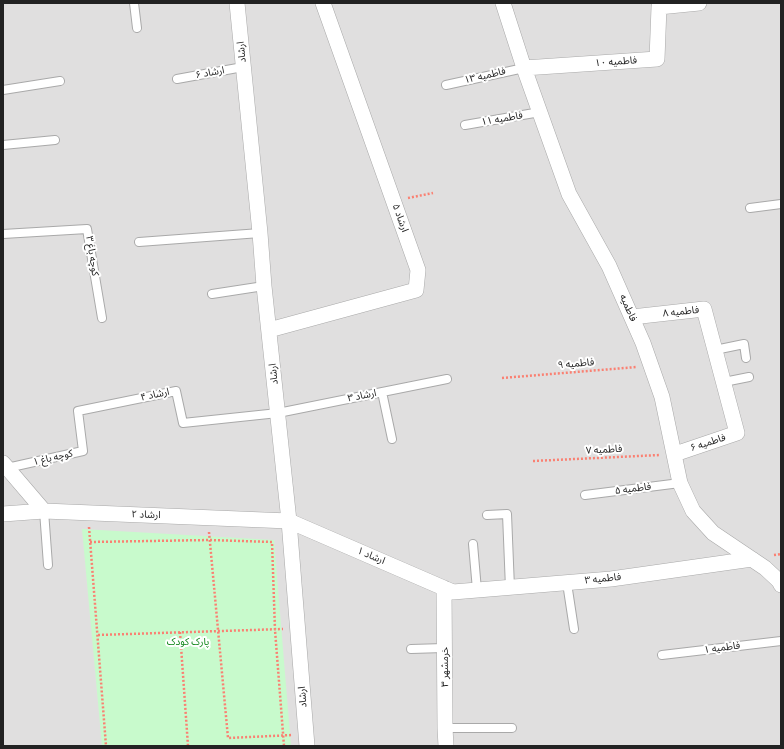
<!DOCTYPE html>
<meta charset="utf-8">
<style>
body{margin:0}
#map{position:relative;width:784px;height:749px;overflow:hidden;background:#f2efe9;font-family:"Archivo Narrow",sans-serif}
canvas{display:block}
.frame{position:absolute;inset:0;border:4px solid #222;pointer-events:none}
</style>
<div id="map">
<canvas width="784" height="749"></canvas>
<div class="frame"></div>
</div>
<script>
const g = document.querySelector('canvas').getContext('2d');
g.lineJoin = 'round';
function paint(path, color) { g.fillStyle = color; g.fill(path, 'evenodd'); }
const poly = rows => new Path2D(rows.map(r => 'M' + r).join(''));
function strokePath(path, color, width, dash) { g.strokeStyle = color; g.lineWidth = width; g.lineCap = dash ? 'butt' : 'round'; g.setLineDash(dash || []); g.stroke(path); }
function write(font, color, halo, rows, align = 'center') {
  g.font = font + ' "Archivo Narrow","Noto Sans Arabic",sans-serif'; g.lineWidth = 4; g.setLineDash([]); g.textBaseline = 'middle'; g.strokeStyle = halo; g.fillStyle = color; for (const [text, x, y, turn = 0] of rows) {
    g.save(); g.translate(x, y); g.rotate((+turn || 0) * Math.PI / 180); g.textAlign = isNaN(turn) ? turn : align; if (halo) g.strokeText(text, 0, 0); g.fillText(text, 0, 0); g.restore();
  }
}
paint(poly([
 [3,3,781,3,781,746,3,746]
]), '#e0dfdf');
paint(poly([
 [82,529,274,540,291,746,102,746]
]), '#c8facc');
const lane = poly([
 [134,3,137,28],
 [177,79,243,67],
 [446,85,524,68],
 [3,90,60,81],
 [465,125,540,112],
 [3,145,55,140],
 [750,208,781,204],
 [3,234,87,229,102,318],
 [139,242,260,233],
 [212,294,264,286],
 [715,350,744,344,746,358],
 [724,382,749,377],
 [382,392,392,439],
 [7,468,83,451,78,411,176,391,183,423,278,413,447,379],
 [585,495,680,483],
 [44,511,48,565],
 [487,515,507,514,510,588],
 [473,544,477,590],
 [567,583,574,629],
 [411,649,444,648],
 [662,655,781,641],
 [445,728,512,728]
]);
const street = poly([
 [237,3,260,233,264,286,289,521,307,746],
 [503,3,524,68,569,194,609,266,643,343,662,397,680,483,693,511,713,533,765,568,779,581,781,585],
 [524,68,657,59,659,7,699,3],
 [632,317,704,309,737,433,675,454],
 [269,330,416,290,418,270,323,3],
 [3,463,44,511],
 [3,514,44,511,289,521,453,592,611,579,752,559],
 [444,588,445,728,446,746]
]);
strokePath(lane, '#a9a9a9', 10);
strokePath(street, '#a9a9a9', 16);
strokePath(poly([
 [408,198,433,193],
 [502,378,637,367],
 [533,461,660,455],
 [89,527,106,746],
 [209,532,228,738,293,735],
 [90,542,210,540,272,542,275,630,284,746],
 [774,555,781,554],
 [180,632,188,746],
 [98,635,283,629]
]), '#fa8072', 2.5, [2, 2]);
strokePath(lane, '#fff', 8);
strokePath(street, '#fff', 15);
write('10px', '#222', '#fff', [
 ["ارشاد",242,52,-96],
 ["فاطمیه ۱۰",616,62,-4],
 ["ارشاد ۶",210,73,-10],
 ["فاطمیه ۱۳",485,76,-13],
 ["فاطمیه ۱۱",502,119,-10],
 ["ارشاد ۵",400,218,70],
 ["کوچه باغ ۳",92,256,81],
 ["فاطمیه",628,308,66],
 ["فاطمیه ۸",681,312,-6],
 ["فاطمیه ۹",576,364,-5],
 ["ارشاد",274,374,-96],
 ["ارشاد ۴",155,395,-12],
 ["ارشاد ۳",362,396,-11],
 ["فاطمیه ۶",708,443,-18],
 ["فاطمیه ۷",604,450,-3],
 ["کوچه باغ ۱",53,458,-13],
 ["فاطمیه ۵",633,489,-7],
 ["ارشاد ۲",146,515,2],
 ["ارشاد ۱",371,556,23],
 ["فاطمیه ۳",603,579,-6],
 ["فاطمیه ۱",722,648,-7],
 ["خرمشهر ۳",445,667,-90],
 ["ارشاد",303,697,-95]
]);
write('10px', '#0c8416', '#fff', [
 ["پارک کودک",188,642]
]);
</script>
